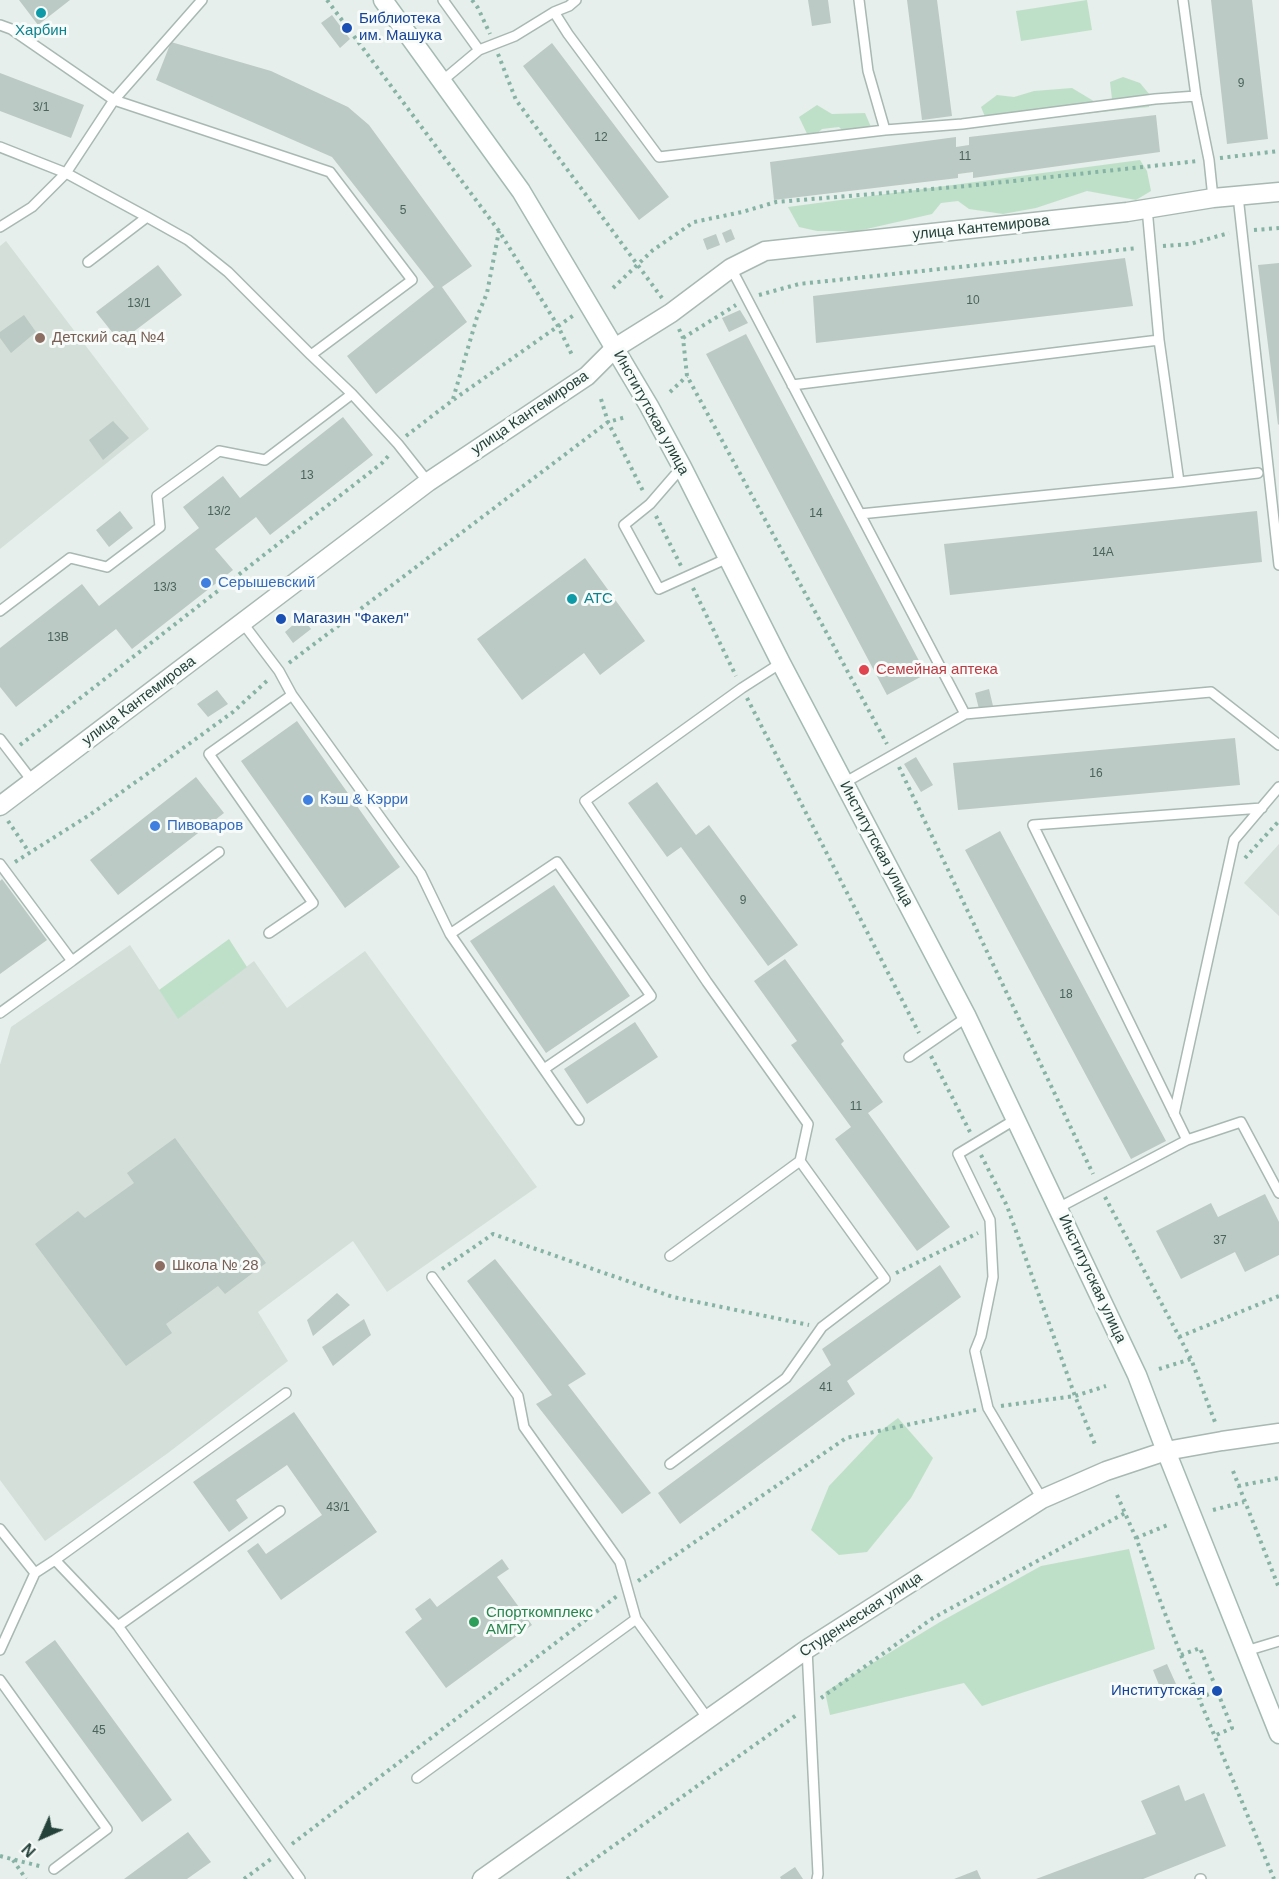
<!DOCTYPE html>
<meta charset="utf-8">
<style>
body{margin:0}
#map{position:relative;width:1279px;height:1879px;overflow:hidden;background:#e6efeb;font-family:Arial,sans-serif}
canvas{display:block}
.north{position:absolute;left:12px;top:1807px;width:60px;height:60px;-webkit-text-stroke:4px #f7fbf9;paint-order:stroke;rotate:225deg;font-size:16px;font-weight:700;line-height:24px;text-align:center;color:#24423a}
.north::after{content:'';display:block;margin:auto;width:21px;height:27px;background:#24423a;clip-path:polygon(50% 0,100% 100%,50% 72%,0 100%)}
</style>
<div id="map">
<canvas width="1279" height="1879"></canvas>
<div class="north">N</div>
</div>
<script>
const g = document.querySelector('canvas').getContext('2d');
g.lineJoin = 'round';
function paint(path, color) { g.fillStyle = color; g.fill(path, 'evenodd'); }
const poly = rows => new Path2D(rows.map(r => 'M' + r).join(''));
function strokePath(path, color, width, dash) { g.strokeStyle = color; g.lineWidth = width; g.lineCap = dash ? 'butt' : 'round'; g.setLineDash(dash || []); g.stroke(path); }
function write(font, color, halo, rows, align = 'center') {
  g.font = font + ' Arial,sans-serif'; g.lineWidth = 6; g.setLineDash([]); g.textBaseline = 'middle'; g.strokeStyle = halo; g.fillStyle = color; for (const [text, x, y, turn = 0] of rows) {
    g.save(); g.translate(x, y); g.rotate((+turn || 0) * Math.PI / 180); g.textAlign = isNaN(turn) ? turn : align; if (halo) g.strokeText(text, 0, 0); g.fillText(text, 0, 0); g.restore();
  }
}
paint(poly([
 [6,241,149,429,0,549,0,246],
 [1279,844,1279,916,1244,883],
 [130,945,178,1018,254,961,287,1008,365,951,537,1187,387,1292,353,1241,258,1312,288,1361,168,1453,45,1541,0,1480,0,1065,11,1027]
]), '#d4dfda');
paint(poly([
 [1087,0,1092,30,1021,41,1016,11],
 [1123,77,1140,83,1150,95,1149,107,988,124,981,107,997,95,1014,97,1034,91,1072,88,1097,103,1112,99,1110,82],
 [817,105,832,114,865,113,871,127,849,137,839,127,822,129,810,140,799,117],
 [1140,160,1147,171,1151,191,1136,200,1087,191,1036,208,1003,214,969,209,958,201,941,203,932,214,858,231,817,231,799,227,788,207],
 [229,939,247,967,178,1019,159,990],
 [898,1418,933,1458,911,1498,867,1552,839,1555,811,1530,829,1486,882,1430],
 [1129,1549,1155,1649,982,1706,964,1683,830,1715,825,1692,940,1622,1041,1566]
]), '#bfe0c8');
paint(poly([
 [19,0,70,0,38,25],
 [808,0,828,0,831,23,812,26],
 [907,0,937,0,952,116,922,120],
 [1211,0,1252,0,1268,139,1227,144],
 [332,15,350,39,340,48,321,23],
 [171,42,271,71,348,107,369,125,472,266,442,287,467,322,376,394,347,356,434,287,332,157,156,80],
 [552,43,669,197,639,220,523,66],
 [0,73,84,105,71,138,0,111],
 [1156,115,1160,152,973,178,973,172,958,174,958,178,774,200,770,162,956,137,956,147,969,145,969,137],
 [731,229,735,239,726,243,722,233],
 [716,234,720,245,707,250,703,239],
 [1125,258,1133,306,816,343,813,296],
 [1279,263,1279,424,1278,425,1258,265],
 [158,265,182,295,120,342,96,312],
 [740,310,748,323,729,332,722,318],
 [24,315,36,332,11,353,0,338,0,332],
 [746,334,926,674,887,695,706,354],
 [343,417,373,455,270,535,256,517,215,549,233,570,132,649,116,629,16,707,0,687,0,648,82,584,99,606,199,528,183,507,223,476,240,498],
 [113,421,129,438,103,460,89,440],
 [120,511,133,528,109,547,96,530],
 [1257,511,1262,562,950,595,944,544],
 [585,558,645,641,600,675,584,653,522,700,477,639],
 [302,617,311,629,293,643,285,632],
 [989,689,993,706,979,709,975,693],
 [217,690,228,704,208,717,197,704],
 [297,721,400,867,345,908,241,761],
 [1235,738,1240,785,958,810,953,763],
 [916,757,933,785,921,792,904,764],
 [196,777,224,813,118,895,90,860],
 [657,782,696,835,709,825,798,945,768,966,681,847,667,857,628,803],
 [1000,831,1166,1141,1131,1159,965,850],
 [2,879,47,940,0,974,0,881],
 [554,885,630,996,546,1053,470,941],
 [785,959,844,1041,841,1044,883,1102,868,1113,950,1227,917,1251,835,1139,851,1127,791,1045,797,1041,754,981],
 [635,1022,658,1057,587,1104,564,1069],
 [175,1138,266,1263,225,1294,218,1286,166,1324,172,1333,126,1366,35,1244,78,1211,85,1218,134,1183,127,1173],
 [1265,1194,1279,1222,1279,1255,1245,1272,1235,1252,1181,1279,1156,1231,1211,1203,1218,1217],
 [495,1259,586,1374,568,1385,651,1493,622,1514,536,1404,552,1395,467,1281],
 [940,1265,961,1297,847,1381,855,1394,680,1524,658,1493,831,1365,822,1349],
 [337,1293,350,1305,313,1336,307,1320],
 [364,1319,371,1335,333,1366,322,1347],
 [294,1412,377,1532,281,1600,247,1551,258,1543,266,1554,322,1515,287,1465,236,1500,248,1518,229,1532,193,1482],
 [502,1559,509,1569,497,1577,532,1625,446,1688,405,1632,422,1619,415,1609,430,1598,437,1607],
 [55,1640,172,1800,142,1822,25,1662],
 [1167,1664,1176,1684,1161,1690,1153,1670],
 [1179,1785,1185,1801,1204,1793,1226,1846,1143,1879,1036,1879,1156,1834,1141,1801],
 [188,1832,211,1862,187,1879,124,1879],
 [795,1867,803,1879,781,1879,780,1877],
 [977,1870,981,1879,954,1879]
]), '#bbcac4');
const service = poly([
 [443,0,479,50],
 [859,0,868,71,885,130],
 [1183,0,1196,96,1209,160,1213,198],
 [554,12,569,6,576,0],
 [0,25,11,29,114,100,330,172,412,280,311,355,228,272,188,240,147,217],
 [442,81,479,50,515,36,554,12,568,34,659,157,885,130,962,124,1155,99,1196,96],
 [0,147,66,173,147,217,88,262],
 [1238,196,1279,565],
 [1147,208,1159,340],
 [0,227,32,207,66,173,114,100,202,0],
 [731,268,965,714,844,783],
 [311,355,352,394,398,444,428,482],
 [792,385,1159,340,1179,482,1258,473],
 [682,467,650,504,624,525,659,589,728,558],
 [860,514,1179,482],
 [0,611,70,558,107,567,160,527,157,496,219,451,265,460,352,394],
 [242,622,279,671,292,695,421,874,450,934,579,1120],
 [965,714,1211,692,1279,745],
 [0,739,33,782],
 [0,864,72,961,0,1013],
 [269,933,313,903,209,754,292,695],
 [450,934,557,862,651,996,544,1069],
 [72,961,219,852],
 [909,1057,967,1017],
 [1174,1114,1234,840,1279,787],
 [1016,1119,958,1154,990,1220,993,1277,981,1336,975,1351,988,1408,1042,1499],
 [1187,1140,1033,825,1262,808],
 [1058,1208,1187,1140,1241,1122,1279,1193],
 [670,1256,800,1161,808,1124,707,982,585,801,742,688,781,663],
 [432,1277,518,1396,524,1427,620,1562,636,1619,708,1719],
 [670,1464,786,1378,822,1327,885,1279,800,1161],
 [0,1529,35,1573],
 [55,1560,286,1393],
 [118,1626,280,1511],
 [807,1649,818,1874,817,1879],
 [0,1650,35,1573,55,1560,118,1626,300,1879],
 [1246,1651,1279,1641],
 [0,1680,107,1829,54,1869],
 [417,1778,636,1619],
 [1200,1879,1201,1879]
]);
const minor = poly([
 [0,806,428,482,587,376,615,348,671,313,731,268,765,251,1127,212,1213,198,1279,192]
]);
const tertiary = poly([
 [482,1879,807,1649,1042,1499,1106,1471,1166,1451,1222,1441,1279,1433]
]);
const secondary = poly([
 [383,0,521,191,649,406,682,467,781,663,967,1017,1137,1375,1166,1451,1279,1734]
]);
strokePath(service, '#a8b8b2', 12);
strokePath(minor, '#a8b8b2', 21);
strokePath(tertiary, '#a8b8b2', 21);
strokePath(secondary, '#a4bbb3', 21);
strokePath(poly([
 [327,0,499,231,558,326,573,357],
 [472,0,478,8,490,34],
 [498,54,516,100,662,298],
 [1220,158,1279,151],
 [1254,230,1279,228],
 [1163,246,1190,244,1229,233],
 [613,288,653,250,694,222,742,212,776,202,967,186,1198,161],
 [759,295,799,284,1138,248],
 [679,329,683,338,687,376,887,744],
 [683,338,736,305],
 [670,392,687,376],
 [453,399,477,317,487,293,499,231],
 [601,399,608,422,644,493],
 [406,436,453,400,574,315],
 [656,516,681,566],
 [693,588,736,676],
 [289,663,608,422,626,417],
 [747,698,919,1033],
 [20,745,382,463,391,453],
 [899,767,1093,1174],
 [8,821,29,852],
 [1245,858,1279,821],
 [15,862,91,814,186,746,233,712,269,679],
 [931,1056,970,1132],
 [981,1155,1007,1206,1075,1396,1096,1447],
 [1105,1197,1191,1359,1215,1422],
 [442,1269,493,1234,673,1297,809,1325],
 [896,1273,978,1233],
 [1179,1337,1279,1296],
 [1159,1369,1191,1359],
 [1001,1406,1075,1396,1106,1386],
 [1233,1471,1279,1588],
 [1238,1486,1279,1478],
 [1117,1495,1136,1538,1181,1655,1274,1879],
 [1213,1510,1244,1502],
 [1136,1538,1170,1524],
 [638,1581,846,1438,976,1410],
 [1181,1655,1200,1648,1232,1728,1214,1736],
 [821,1698,933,1618,1125,1513],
 [1199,1698,1217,1691],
 [292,1844,617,1596],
 [0,1856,43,1867],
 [13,1860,26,1879],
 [244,1879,271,1859],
 [567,1879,798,1714]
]), '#86b3a5', 4, [3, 4.5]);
strokePath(service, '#fff', 9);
strokePath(minor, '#fff', 18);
strokePath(tertiary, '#fff', 18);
strokePath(secondary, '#fff', 18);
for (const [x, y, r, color] of [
 [41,13,6,"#0f9aa8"],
 [347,28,6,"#1a4fb4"],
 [40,338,6,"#8d6e63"],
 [206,583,6,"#3f7fe0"],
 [572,599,6,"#0f9aa8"],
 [281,619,6,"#1a4fb4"],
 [864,670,6,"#e0444e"],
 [308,800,6,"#3f7fe0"],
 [155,826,6,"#3f7fe0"],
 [160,1266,6,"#8d6e63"],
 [474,1622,6,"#2e9e5b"],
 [1217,1691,6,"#1a4fb4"]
]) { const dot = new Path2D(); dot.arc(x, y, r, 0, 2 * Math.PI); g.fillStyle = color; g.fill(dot); strokePath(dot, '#f7fbf9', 2); }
write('12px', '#4a645c', null, [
 ["9",1241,84],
 ["3/1",41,108],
 ["12",601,138],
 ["11",965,157],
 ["5",403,211],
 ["10",973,301],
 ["13/1",139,304],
 ["13",307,476],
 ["13/2",219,512],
 ["14",816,514],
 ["14А",1103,553],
 ["13/3",165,588],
 ["13В",58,638],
 ["16",1096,774],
 ["9",743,901],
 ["18",1066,995],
 ["11",856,1107],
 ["37",1220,1241],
 ["41",826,1388],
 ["43/1",338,1508],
 ["45",99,1731]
]);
write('15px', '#164399', '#f7fbf9', [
 ["Библиотека",359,19],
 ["им. Машука",359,36],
 ["Магазин \"Факел\"",293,619],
 ["Институтская",1205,1691,"right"]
], 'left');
write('15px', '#0d838f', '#f7fbf9', [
 ["Харбин",41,31],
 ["АТС",584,599,"left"]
]);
write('15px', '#24423a', '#f7fbf9', [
 ["улица Кантемирова",981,228,-6],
 ["улица Кантемирова",530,413,-34],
 ["Институтская улица",651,413,61],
 ["улица Кантемирова",139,701,-37],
 ["Институтская улица",876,844,62],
 ["Институтская улица",1092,1279,65],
 ["Студенческая улица",861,1615,-33]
]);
write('15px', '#785e54', '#f7fbf9', [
 ["Детский сад №4",52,338],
 ["Школа № 28",172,1266]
], 'left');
write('15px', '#366cbe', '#f7fbf9', [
 ["Серышевский",218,583],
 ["Кэш & Кэрри",320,800],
 ["Пивоваров",167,826]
], 'left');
write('15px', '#be3a42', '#f7fbf9', [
 ["Семейная аптека",876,670]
], 'left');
write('15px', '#27864d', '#f7fbf9', [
 ["Спорткомплекс",486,1613],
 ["АМГУ",486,1630]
], 'left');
</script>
